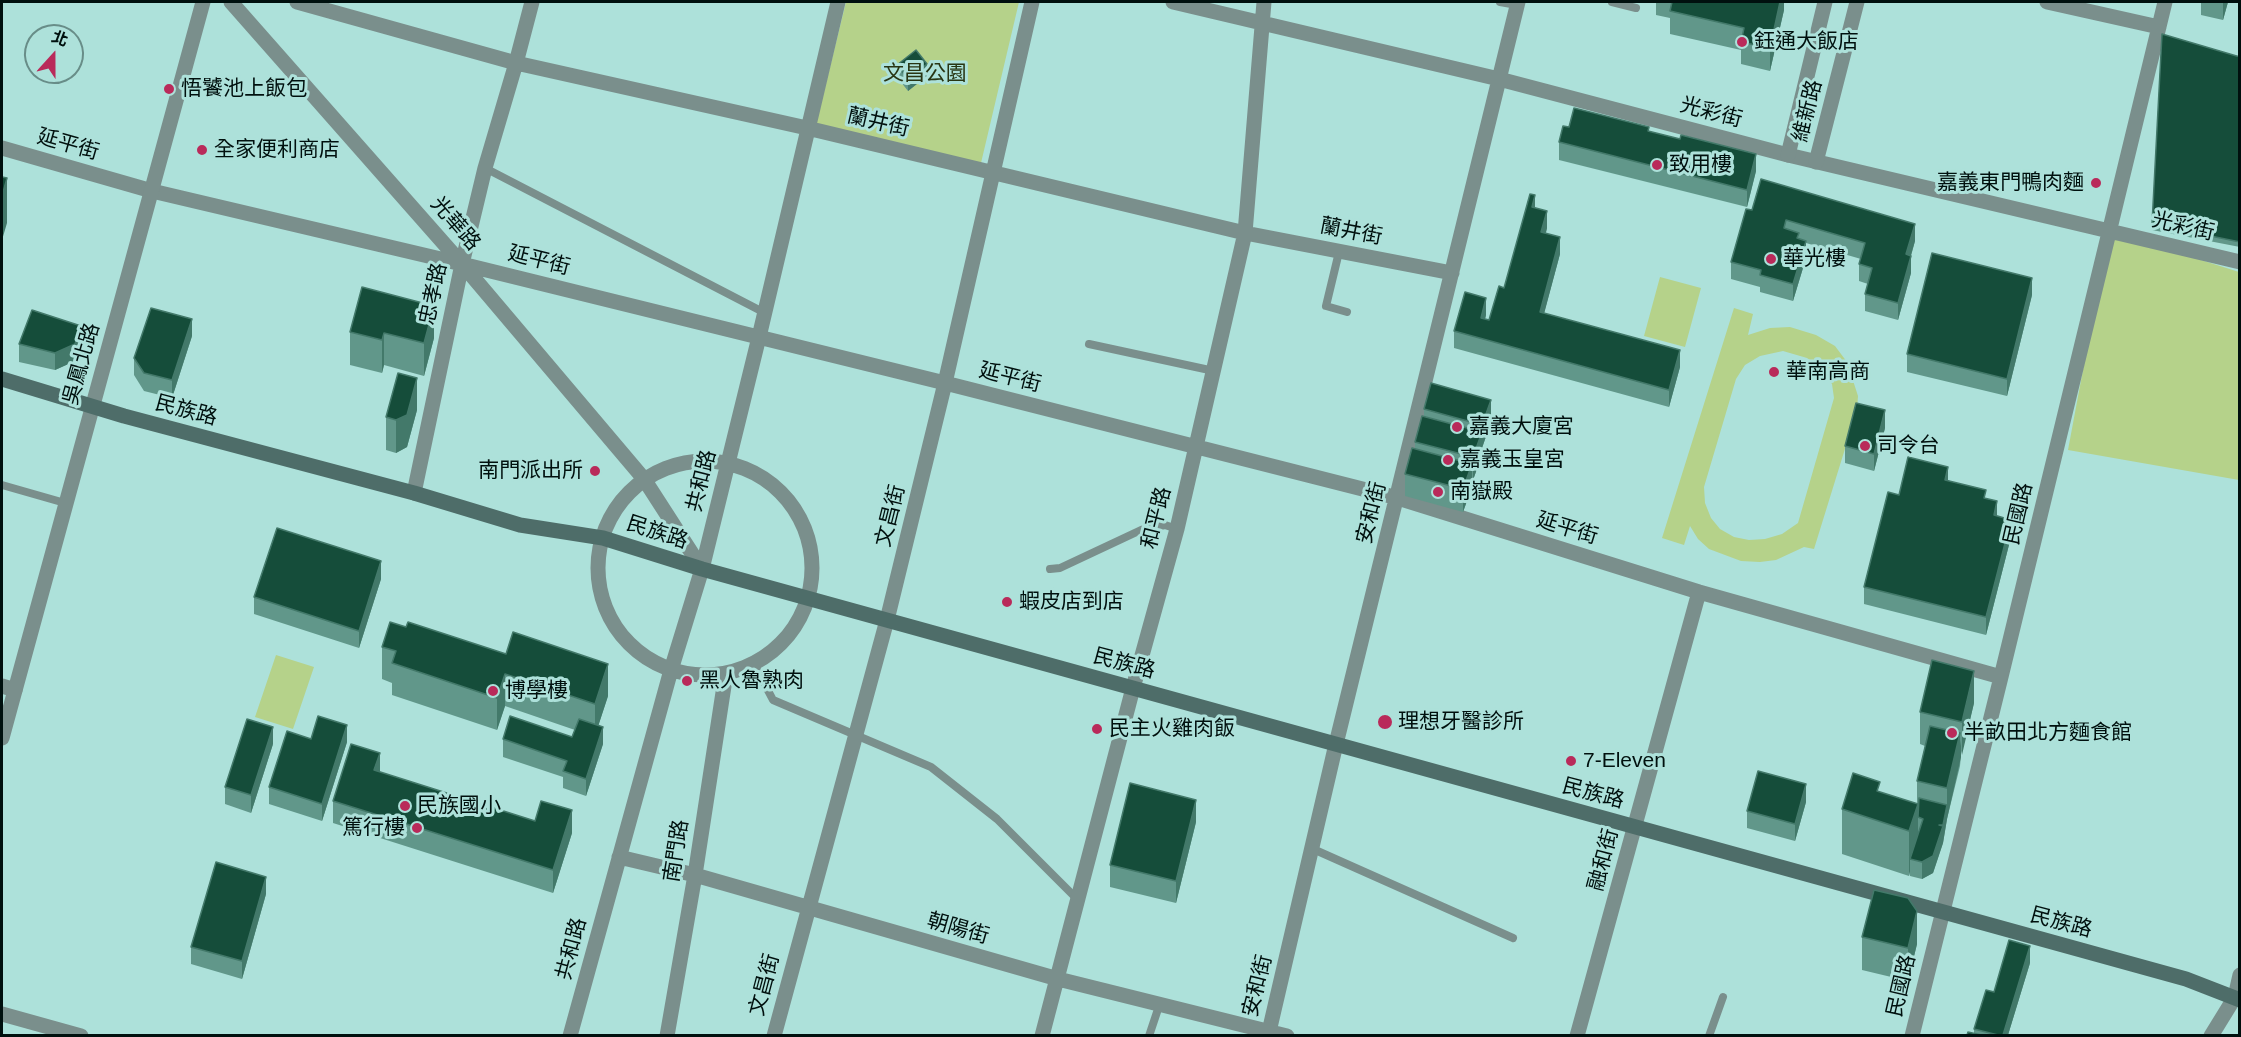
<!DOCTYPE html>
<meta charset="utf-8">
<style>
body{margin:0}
#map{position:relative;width:2241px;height:1037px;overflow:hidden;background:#ade1da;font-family:Arial,"Noto Sans TC",sans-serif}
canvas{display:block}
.frame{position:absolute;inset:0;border:3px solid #00100e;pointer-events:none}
.north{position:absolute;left:24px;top:24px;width:60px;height:60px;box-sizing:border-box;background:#ade1da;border:2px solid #688d88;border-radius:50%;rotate:21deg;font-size:16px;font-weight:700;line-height:24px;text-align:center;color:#00100e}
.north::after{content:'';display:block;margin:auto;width:21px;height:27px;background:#b92a5a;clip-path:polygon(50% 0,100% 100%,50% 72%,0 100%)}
</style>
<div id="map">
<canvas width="2241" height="1037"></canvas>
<div class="frame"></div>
<div class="north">北</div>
</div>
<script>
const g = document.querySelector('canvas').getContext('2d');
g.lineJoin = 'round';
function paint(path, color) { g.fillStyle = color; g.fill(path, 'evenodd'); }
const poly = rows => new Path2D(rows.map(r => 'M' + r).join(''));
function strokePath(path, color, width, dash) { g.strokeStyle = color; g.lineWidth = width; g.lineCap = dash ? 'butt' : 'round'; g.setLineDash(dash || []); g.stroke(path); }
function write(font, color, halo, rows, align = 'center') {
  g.font = font + ' Arial,"Noto Sans TC",sans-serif'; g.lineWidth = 6; g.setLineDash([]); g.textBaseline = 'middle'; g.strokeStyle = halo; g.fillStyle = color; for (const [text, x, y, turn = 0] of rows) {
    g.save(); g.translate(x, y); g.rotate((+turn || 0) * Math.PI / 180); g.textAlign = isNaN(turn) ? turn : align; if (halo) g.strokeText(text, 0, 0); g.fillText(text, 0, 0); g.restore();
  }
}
paint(poly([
 [846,2,1019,2,981,163,816,124],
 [2109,231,2239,272,2239,480,2068,450],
 [1660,277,1701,288,1685,347,1644,336],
 [1734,308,1753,314,1748,335,1770,328,1790,327,1816,335,1835,346,1847,362,1858,396,1857,410,1814,549,1804,547,1776,560,1760,562,1741,561,1709,549,1698,539,1690,526,1684,545,1662,538],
 [1783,351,1807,358,1820,367,1832,384,1834,398,1798,523,1782,534,1765,539,1749,540,1734,537,1720,529,1711,518,1705,503,1704,487,1736,379,1745,365,1760,356],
 [276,655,314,667,293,729,255,717]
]), '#b5d28a');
strokePath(poly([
 [1500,2,1517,5],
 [1612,2,1636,8],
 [485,168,765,313],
 [1339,252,1326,306,1347,312],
 [1089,344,1214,371],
 [2,485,65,503],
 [1050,569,1060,568,1141,530,1165,525,1177,529],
 [754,664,773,700,931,767,997,819,1078,900],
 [1313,849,1513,938],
 [1149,1036,1160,1003],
 [1709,1036,1723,997]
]), '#7a8f8c', 8);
strokePath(poly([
 [231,2,462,264,644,479,702,569],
 [297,2,516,63,807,128,1245,233,1452,273],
 [1173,2,1499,79,1788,155,2240,262],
 [2047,2,2159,27],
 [2,148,152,191,462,264,945,383,1398,498,1699,592,2001,677],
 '598 568a107 107 0 1 1 214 0a107 107 0 1 1-214 0Z',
 [414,493,462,264,485,168,516,63,532,2],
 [2,686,15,690],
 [619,857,695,875,1058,979,1287,1036],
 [570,1036,671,670,702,569,759,337,838,2],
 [667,1036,695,875,726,673],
 [774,1036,887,620,945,383,1032,2],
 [1042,1036,1133,688,1177,529,1245,233,1264,2],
 [1268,1036,1336,744,1518,2],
 [1577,1036,1699,592],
 [1912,1036,2001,677,2165,2]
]), '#7a8f8c', 15);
strokePath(poly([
 [1788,155,1825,2],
 [1816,162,1857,2],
 [2,738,203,2],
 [2235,997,2240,975],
 [2,1014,81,1036],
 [2211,1036,2235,997,2240,993]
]), '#7a8f8c', 15);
strokePath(poly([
 [2,379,124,416,414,493,520,525,603,538,702,569,2186,979,2240,1000]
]), '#4e6d69', 15);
paint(poly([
 [1656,2,1784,2,1784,10,1770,71,1741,64,1741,50,1670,34,1670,18,1656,15],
 [2201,2,2228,2,2223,20,2201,15],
 [2162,34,2240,57,2240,247,2152,230],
 [897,65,927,76,908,91,897,77],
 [1569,127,1649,132,1756,171,1747,207,1559,160,1559,142],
 [1535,208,1547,228,1546,233,1560,254,1544,313,1680,367,1669,407,1454,348,1454,331,1486,315,1485,319,1489,320,1504,288],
 [1746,209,1915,241,1911,256,1911,273,1898,320,1865,311,1865,294,1868,284,1859,281,1859,264,1861,259,1806,243,1806,258,1793,301,1760,292,1760,287,1731,279,1731,262],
 [362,287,434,338,424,376,384,365,382,373,350,365,350,332],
 [2032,295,2007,396,1907,372,1907,354],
 [192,336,172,398,144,391,134,375,134,358],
 [81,343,75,361,55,370,19,362,19,344],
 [1424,409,1491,422,1482,448,1482,455,1473,480,1472,480,1472,487,1463,512,1405,496,1405,474,1415,448,1415,442,1424,416],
 [417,410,407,447,396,453,386,450,386,417],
 [1885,428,1874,471,1845,463,1845,446],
 [1948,480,1986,499,2011,537,1986,635,1864,604,1864,587,1899,495],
 [381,579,359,648,254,614,254,597],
 [382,647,608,696,598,726,603,744,586,796,563,788,563,777,503,757,503,739,572,737,575,730,505,706,497,730,392,695,392,683,382,679],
 [1974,703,1961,755,1960,766,1947,819,1943,843,1933,873,1922,879,1910,876,1910,871,1909,876,1842,854,1842,809,1880,792,1917,804,1917,781,1925,746,1920,744,1920,712],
 [311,739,347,742,322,821,269,804,269,787],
 [273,744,251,813,225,804,225,787],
 [380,772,572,833,553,893,333,823,333,801],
 [1806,802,1795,841,1747,828,1747,811],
 [1196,822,1176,903,1110,887,1110,865],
 [266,894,242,979,191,964,191,947],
 [1862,937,1917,944,1908,981,1862,970],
 [2030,963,2008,1035,1967,1035,1974,1034,1974,1029,1994,992]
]), '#61978a');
paint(poly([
 [1780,2,1784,2,1784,10,1770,71,1770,48],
 [2223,2,2228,2,2223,20],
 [927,64,927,76,908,91,908,79],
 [1756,154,1756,171,1747,207,1747,190],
 [7,178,7,223,2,240,2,196],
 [1535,195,1535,212,1532,207],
 [1547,211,1547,228,1541,249,1541,232],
 [1915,224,1915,241,1906,272,1906,254],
 [1560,237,1560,254,1540,329,1540,312],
 [1806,241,1806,258,1793,301,1793,284],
 [1911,256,1911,273,1898,320,1898,303],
 [2032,278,2032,295,2007,396,2007,379],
 [1486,298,1486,315,1481,335,1481,318],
 [434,306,434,338,424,376,424,343],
 [192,319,192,336,172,398,172,380],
 [81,326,81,343,75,361,55,370,55,353],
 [384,333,384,365,382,373,382,340],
 [1680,350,1680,367,1669,407,1669,390],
 [417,378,417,410,407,447,396,453,396,420],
 [1491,400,1491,422,1482,448,1482,425],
 [1885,410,1885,428,1874,471,1874,454],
 [1482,432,1482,455,1473,480,1473,457],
 [1472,464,1472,487,1463,512,1463,489],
 [1948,467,1948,484,1945,480],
 [1997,501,1997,519,1994,515],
 [2011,520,2011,537,1986,635,1986,617],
 [381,561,381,579,359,648,359,631],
 [608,664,608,696,595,736,595,704],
 [1974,671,1974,703,1962,755,1962,722],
 [505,674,505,706,497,730,497,698],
 [347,725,347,742,322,821,322,804],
 [273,727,273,744,251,813,251,795],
 [603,727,603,744,586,796,586,779],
 [1960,733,1960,746,1961,740,1961,757,1947,819,1943,843,1933,873,1922,879,1922,862,1943,827,1947,807,1947,788],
 [380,753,380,776,374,770],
 [1806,784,1806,802,1795,841,1795,824],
 [1196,800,1196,822,1176,903,1176,881],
 [1918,804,1918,849,1910,859,1910,871,1909,876,1909,831],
 [572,810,572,833,553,893,553,870],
 [266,877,266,894,242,979,242,961],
 [1917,911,1917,944,1908,981,1908,948],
 [2030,946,2030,963,2008,1035,2003,1035]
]), '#43796a');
const building = poly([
 [1672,2,1780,2,1770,48,1741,42,1744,28,1670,11,1672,2],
 [2162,34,2240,57,2240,242,2152,224,2162,34],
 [916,50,927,64,908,79,897,65,916,50],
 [1574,108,1649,127,1648,131,1680,139,1681,135,1756,154,1747,190,1559,142,1563,126,1569,127,1574,108],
 [2,177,7,178,2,196,2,177],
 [1761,179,1915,224,1906,254,1911,256,1898,303,1865,294,1872,268,1859,264,1865,243,1786,220,1784,228,1799,233,1797,238,1806,241,1793,284,1760,275,1761,270,1731,262,1746,209,1752,210,1761,179],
 [1530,194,1535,195,1532,207,1547,211,1541,232,1560,237,1540,312,1680,350,1669,390,1454,331,1465,292,1486,298,1481,318,1489,320,1499,286,1504,288,1530,194],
 [1932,253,2032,278,2007,379,1907,354,1932,253],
 [362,287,434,306,424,343,384,333,382,340,350,332,362,287],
 [151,308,192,319,172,380,144,373,134,358,151,308],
 [32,310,81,326,75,344,55,353,19,344,32,310],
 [398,373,417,378,407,415,396,420,386,417,398,373],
 [1431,383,1491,400,1482,425,1424,409,1431,383],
 [1856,403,1885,410,1874,454,1845,446,1856,403],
 [1422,416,1482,432,1473,457,1415,442,1422,416],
 [1412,448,1472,464,1463,489,1405,474,1412,448],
 [1908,457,1948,467,1945,480,1986,490,1984,498,1997,501,1994,515,2011,520,1986,617,1864,587,1888,492,1899,495,1908,457],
 [277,528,381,561,359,631,254,597,277,528],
 [390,622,406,627,408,622,506,654,513,632,608,664,595,704,505,674,497,698,392,663,396,651,382,647,390,622],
 [1932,660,1974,671,1962,722,1920,712,1932,660],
 [318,716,347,725,322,804,269,787,287,731,311,739,318,716],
 [510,716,572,737,579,719,603,727,586,779,563,771,567,761,503,739,510,716],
 [247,719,273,727,251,795,225,787,247,719],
 [1930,726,1960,733,1947,788,1917,781,1930,726],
 [351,744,380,753,374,770,535,821,541,801,572,810,553,870,333,801,351,744],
 [1758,771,1806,784,1795,824,1747,811,1758,771],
 [1853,773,1880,782,1877,791,1918,804,1909,831,1842,809,1853,773],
 [1130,783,1196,800,1176,881,1110,865,1130,783],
 [1919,798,1947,805,1943,825,1939,825,1943,826,1933,856,1922,862,1910,859,1923,819,1918,817,1919,798],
 [216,862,266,877,242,961,191,947,216,862],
 [1874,890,1908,898,1917,911,1908,948,1862,937,1874,890],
 [2009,940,2030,946,2003,1035,1998,1035,1974,1029,1986,990,1994,992,2009,940],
 [1968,1032,1981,1035,1967,1035,1968,1032]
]);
paint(building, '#154d3a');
strokePath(building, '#43796a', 1.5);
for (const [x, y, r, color] of [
 [1742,42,6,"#b92a5a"],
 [169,89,6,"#b92a5a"],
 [202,150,6,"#b92a5a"],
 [1657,165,6,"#b92a5a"],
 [2096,183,6,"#b92a5a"],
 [1771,259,6,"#b92a5a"],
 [1774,372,6,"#b92a5a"],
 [1457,427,6,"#b92a5a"],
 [1865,446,6,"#b92a5a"],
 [1448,460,6,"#b92a5a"],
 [595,471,6,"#b92a5a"],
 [1438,492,6,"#b92a5a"],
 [1007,602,6,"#b92a5a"],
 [687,681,6,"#b92a5a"],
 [493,691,6,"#b92a5a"],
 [1385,722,8,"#b92a5a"],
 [1097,729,6,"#b92a5a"],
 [1952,733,6,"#b92a5a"],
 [1571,761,6,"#b92a5a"],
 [405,806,6,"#b92a5a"],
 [417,828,6,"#b92a5a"]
]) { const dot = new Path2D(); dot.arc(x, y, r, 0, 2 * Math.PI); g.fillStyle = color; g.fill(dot); strokePath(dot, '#ade1da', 2); }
write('21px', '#00100e', '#ade1da', [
 ["鈺通大飯店",1754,42],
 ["悟饕池上飯包",181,89],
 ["全家便利商店",214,150],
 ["致用樓",1669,165],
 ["嘉義東門鴨肉麵",2084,183,"right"],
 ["華光樓",1783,259],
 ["華南高商",1786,372],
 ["嘉義大廈宮",1469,427],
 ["司令台",1877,446],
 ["嘉義玉皇宮",1460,460],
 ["南門派出所",583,471,"right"],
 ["南嶽殿",1450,492],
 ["蝦皮店到店",1019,602],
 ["黑人魯熟肉",699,681],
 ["博學樓",505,691],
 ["理想牙醫診所",1398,722],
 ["民主火雞肉飯",1109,729],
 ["半畝田北方麵食館",1964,733],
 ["7-Eleven",1583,761],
 ["民族國小",417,806],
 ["篤行樓",405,828,"right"]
], 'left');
write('21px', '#283513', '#ade1da', [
 ["文昌公園",925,74]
]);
write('21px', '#00100e', '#ade1da', [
 ["維新路",1808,111,-76],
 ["光彩街",1711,113,15],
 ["蘭井街",878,123,13],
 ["延平街",68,145,16],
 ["光華路",455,224,49],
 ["光彩街",2183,227,13],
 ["蘭井街",1351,232,11],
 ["延平街",539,261,14],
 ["忠孝路",434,294,-78],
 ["吳鳳北路",82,364,-74],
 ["延平街",1010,378,14],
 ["民族路",186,411,15],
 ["共和路",702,481,-76],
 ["安和街",1372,513,-76],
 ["民國路",2019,514,-77],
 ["文昌街",891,516,-76],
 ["和平路",1157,518,-76],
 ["延平街",1567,529,17],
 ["民族路",657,533,18],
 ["民族路",1124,664,15],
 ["民族路",1593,794,15],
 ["南門路",677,851,-81],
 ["融和街",1604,860,-75],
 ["民族路",2061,923,15],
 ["朝陽街",958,929,16],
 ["共和路",572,949,-75],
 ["文昌街",765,985,-75],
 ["安和街",1258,986,-76],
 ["民國路",1902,986,-77]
]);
</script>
